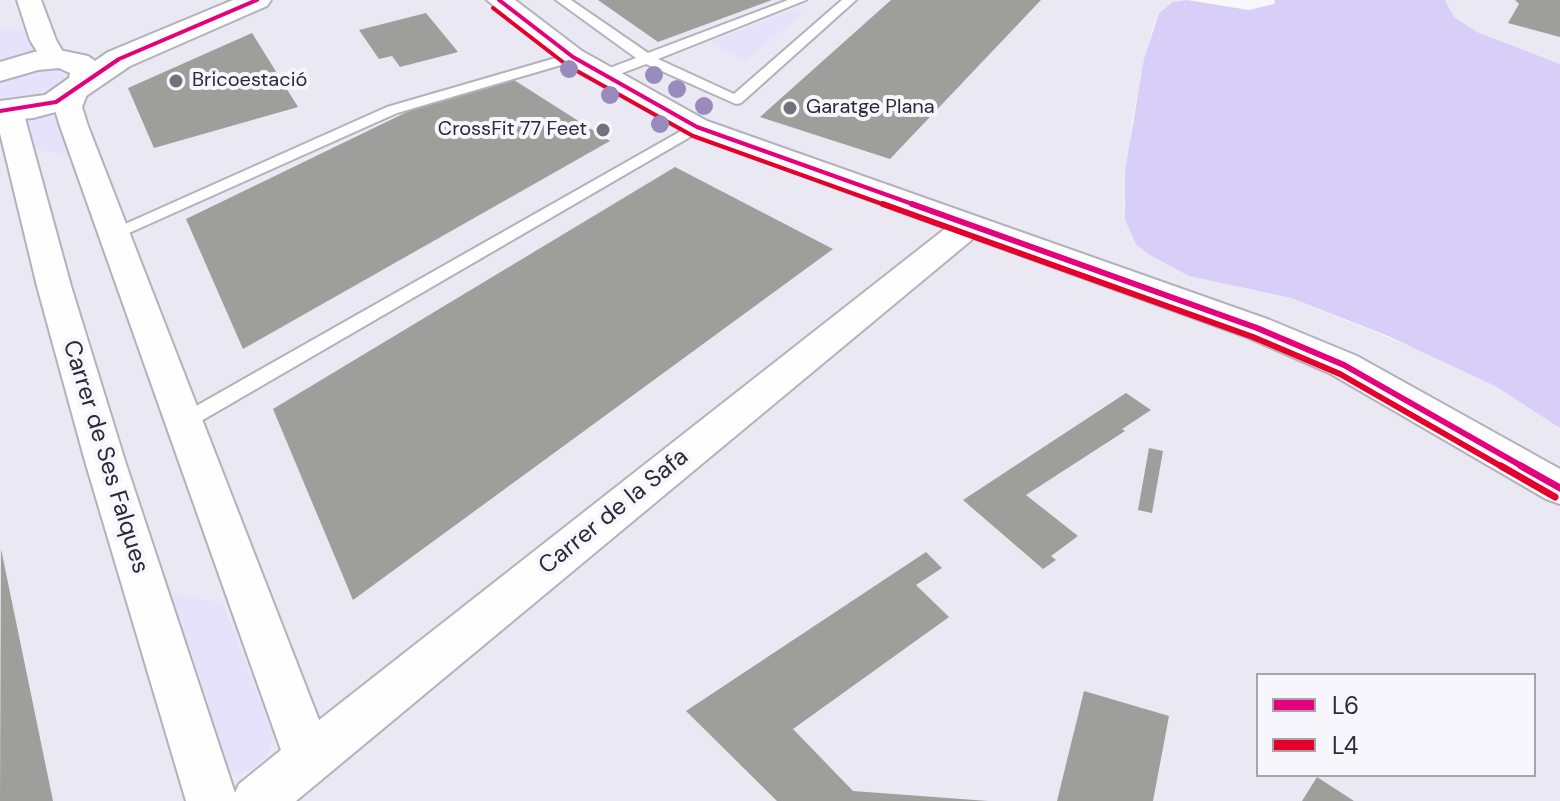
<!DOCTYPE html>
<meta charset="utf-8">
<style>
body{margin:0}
#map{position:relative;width:1560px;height:801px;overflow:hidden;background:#f8f7fc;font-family:"DM Sans",sans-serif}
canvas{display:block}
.legend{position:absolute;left:1256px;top:673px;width:280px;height:104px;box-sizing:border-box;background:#f7f6fd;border:2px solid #a5a4ad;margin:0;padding:10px 14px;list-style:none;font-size:24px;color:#2b2935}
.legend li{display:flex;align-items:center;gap:16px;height:40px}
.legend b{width:40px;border:2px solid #a5a4ad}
</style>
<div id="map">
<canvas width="1560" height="801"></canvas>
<ul class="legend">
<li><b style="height:10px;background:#e5007d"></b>L6</li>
<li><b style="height:10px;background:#e4002b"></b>L4</li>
</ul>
</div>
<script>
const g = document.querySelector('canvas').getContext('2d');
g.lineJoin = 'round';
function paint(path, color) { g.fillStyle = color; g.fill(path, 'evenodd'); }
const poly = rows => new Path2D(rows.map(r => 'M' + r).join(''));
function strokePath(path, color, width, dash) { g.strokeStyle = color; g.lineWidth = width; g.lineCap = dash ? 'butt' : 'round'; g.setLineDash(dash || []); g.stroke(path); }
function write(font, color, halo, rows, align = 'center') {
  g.font = font + ' "DM Sans",sans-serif'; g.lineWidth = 8; g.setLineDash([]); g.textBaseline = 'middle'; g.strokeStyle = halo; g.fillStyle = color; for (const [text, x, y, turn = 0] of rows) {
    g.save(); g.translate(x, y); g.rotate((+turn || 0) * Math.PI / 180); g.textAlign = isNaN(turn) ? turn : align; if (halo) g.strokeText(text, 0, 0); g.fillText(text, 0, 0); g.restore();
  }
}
paint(poly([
 [0,0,1187,0,1173,2,1159,13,1152,30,1132,122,1124,205,1238,287,1291,298,1446,361,1495,386,1560,428,1560,801,0,801],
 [1258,675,1534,675,1534,775,1258,775],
 [1445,0,1560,0,1560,64,1477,32,1454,17]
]), '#eae8f3');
paint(poly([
 [798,9,803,13,745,61,711,44,713,40],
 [0,28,27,30,42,54,0,64],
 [47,68,60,70,66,76,65,84,40,98,6,102,0,99,0,83,13,75],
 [55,112,70,155,30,149,16,114],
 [164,593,223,603,274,738,266,758,250,771,229,774,217,766]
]), '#e6e2fb');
paint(poly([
 [1187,0,1249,10,1274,4,1275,0,1445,0,1454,17,1477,32,1560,64,1560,428,1495,386,1388,336,1291,298,1189,276,1148,254,1136,244,1125,220,1125,171,1144,59,1159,13,1173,2]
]), '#d8cff9');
paint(poly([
 [598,0,772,0,658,42],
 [891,0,1041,0,890,159,760,117],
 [1515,0,1560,0,1560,37,1508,23,1519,4],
 [426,13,458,52,400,67,392,56,379,59,359,30],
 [252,33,298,107,154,148,128,88],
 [514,80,610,141,243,349,186,219,411,110],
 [675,167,833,249,353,600,273,409],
 [1126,393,1151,410,1122,429,1125,431,1026,495,1078,536,1051,556,1056,560,1043,569,963,500],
 [1149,448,1163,451,1152,513,1138,510],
 [1,549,53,801,0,801],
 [926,552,942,568,916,585,949,617,793,729,853,791,988,801,777,801,686,711],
 [1084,691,1169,716,1153,801,1057,801],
 [1317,777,1354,801,1302,801]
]), '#9e9e9b');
const service = poly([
 [556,0,571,0,648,53,788,0,806,0,658,59,734,94,842,0,856,0,741,103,736,104,646,64,609,78,599,78,599,72,636,58,556,0],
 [573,53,580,57,578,60,397,113,120,237,108,237,105,233,387,107,573,53],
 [697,122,702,124,702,130,189,428,175,428,172,423,175,418,697,122]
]);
const minor = poly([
 [17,0,41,0,56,40,67,59,63,65,45,65,30,40,17,0],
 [487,0,515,0,582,51,707,121,1270,320,1357,356,1560,469,1560,504,1546,499,1331,374,1244,336,974,238,296,801,186,801,85,461,37,286,0,133,0,105,19,105,23,111,71,286,125,461,235,793,239,784,281,750,60,126,54,107,64,86,74,84,84,86,88,92,82,107,88,126,319,720,946,228,687,133,564,63,487,0]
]);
const tertiary = poly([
 [233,0,271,0,267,6,130,66,67,109,33,118,0,121,0,101,45,95,69,78,70,73,59,68,38,70,0,81,0,62,34,52,59,50,88,56,95,61,108,52,233,0]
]);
strokePath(service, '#b3b1b9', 4);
strokePath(minor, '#b3b1b9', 4);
strokePath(tertiary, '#b3b1b9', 4);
paint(service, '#fefeff');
paint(minor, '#fefeff');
paint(tertiary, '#fefeff');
strokePath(poly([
 [499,0,573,57,697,127,918,206],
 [0,111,56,102,119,59,257,0]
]), '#e5007d', 4);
strokePath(poly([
 [912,204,1257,328,1344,365,1525,468]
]), '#e5007d', 6);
strokePath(poly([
 [1521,466,1560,488]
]), '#e5007d', 7);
strokePath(poly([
 [493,8,568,66,693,136,888,206]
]), '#e4002b', 4);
strokePath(poly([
 [883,204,1253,337,1340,374,1504,468]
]), '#e4002b', 6);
strokePath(poly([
 [1501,466,1555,497]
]), '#e4002b', 7);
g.fillStyle = '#998bbb';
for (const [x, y] of [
 [569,69],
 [654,75],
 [677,89],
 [610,95],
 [704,106],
 [660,124]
]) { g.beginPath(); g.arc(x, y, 9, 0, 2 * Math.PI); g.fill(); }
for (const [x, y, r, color] of [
 [176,81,8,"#73717b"],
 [790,108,8,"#73717b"],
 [603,130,8,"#73717b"]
]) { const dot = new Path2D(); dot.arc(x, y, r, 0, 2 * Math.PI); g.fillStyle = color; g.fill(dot); strokePath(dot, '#f7f6fd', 3); }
write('20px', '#2b2935', '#f7f6fd', [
 ["Bricoestació",192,81],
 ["Garatge Plana",806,108],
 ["CrossFit 77 Feet",587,130,"right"]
], 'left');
write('24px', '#2b2935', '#f7f6fd', [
 ["Carrer de Ses Falques",105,457,73],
 ["Carrer de la Safa",614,512,-39]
]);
</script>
